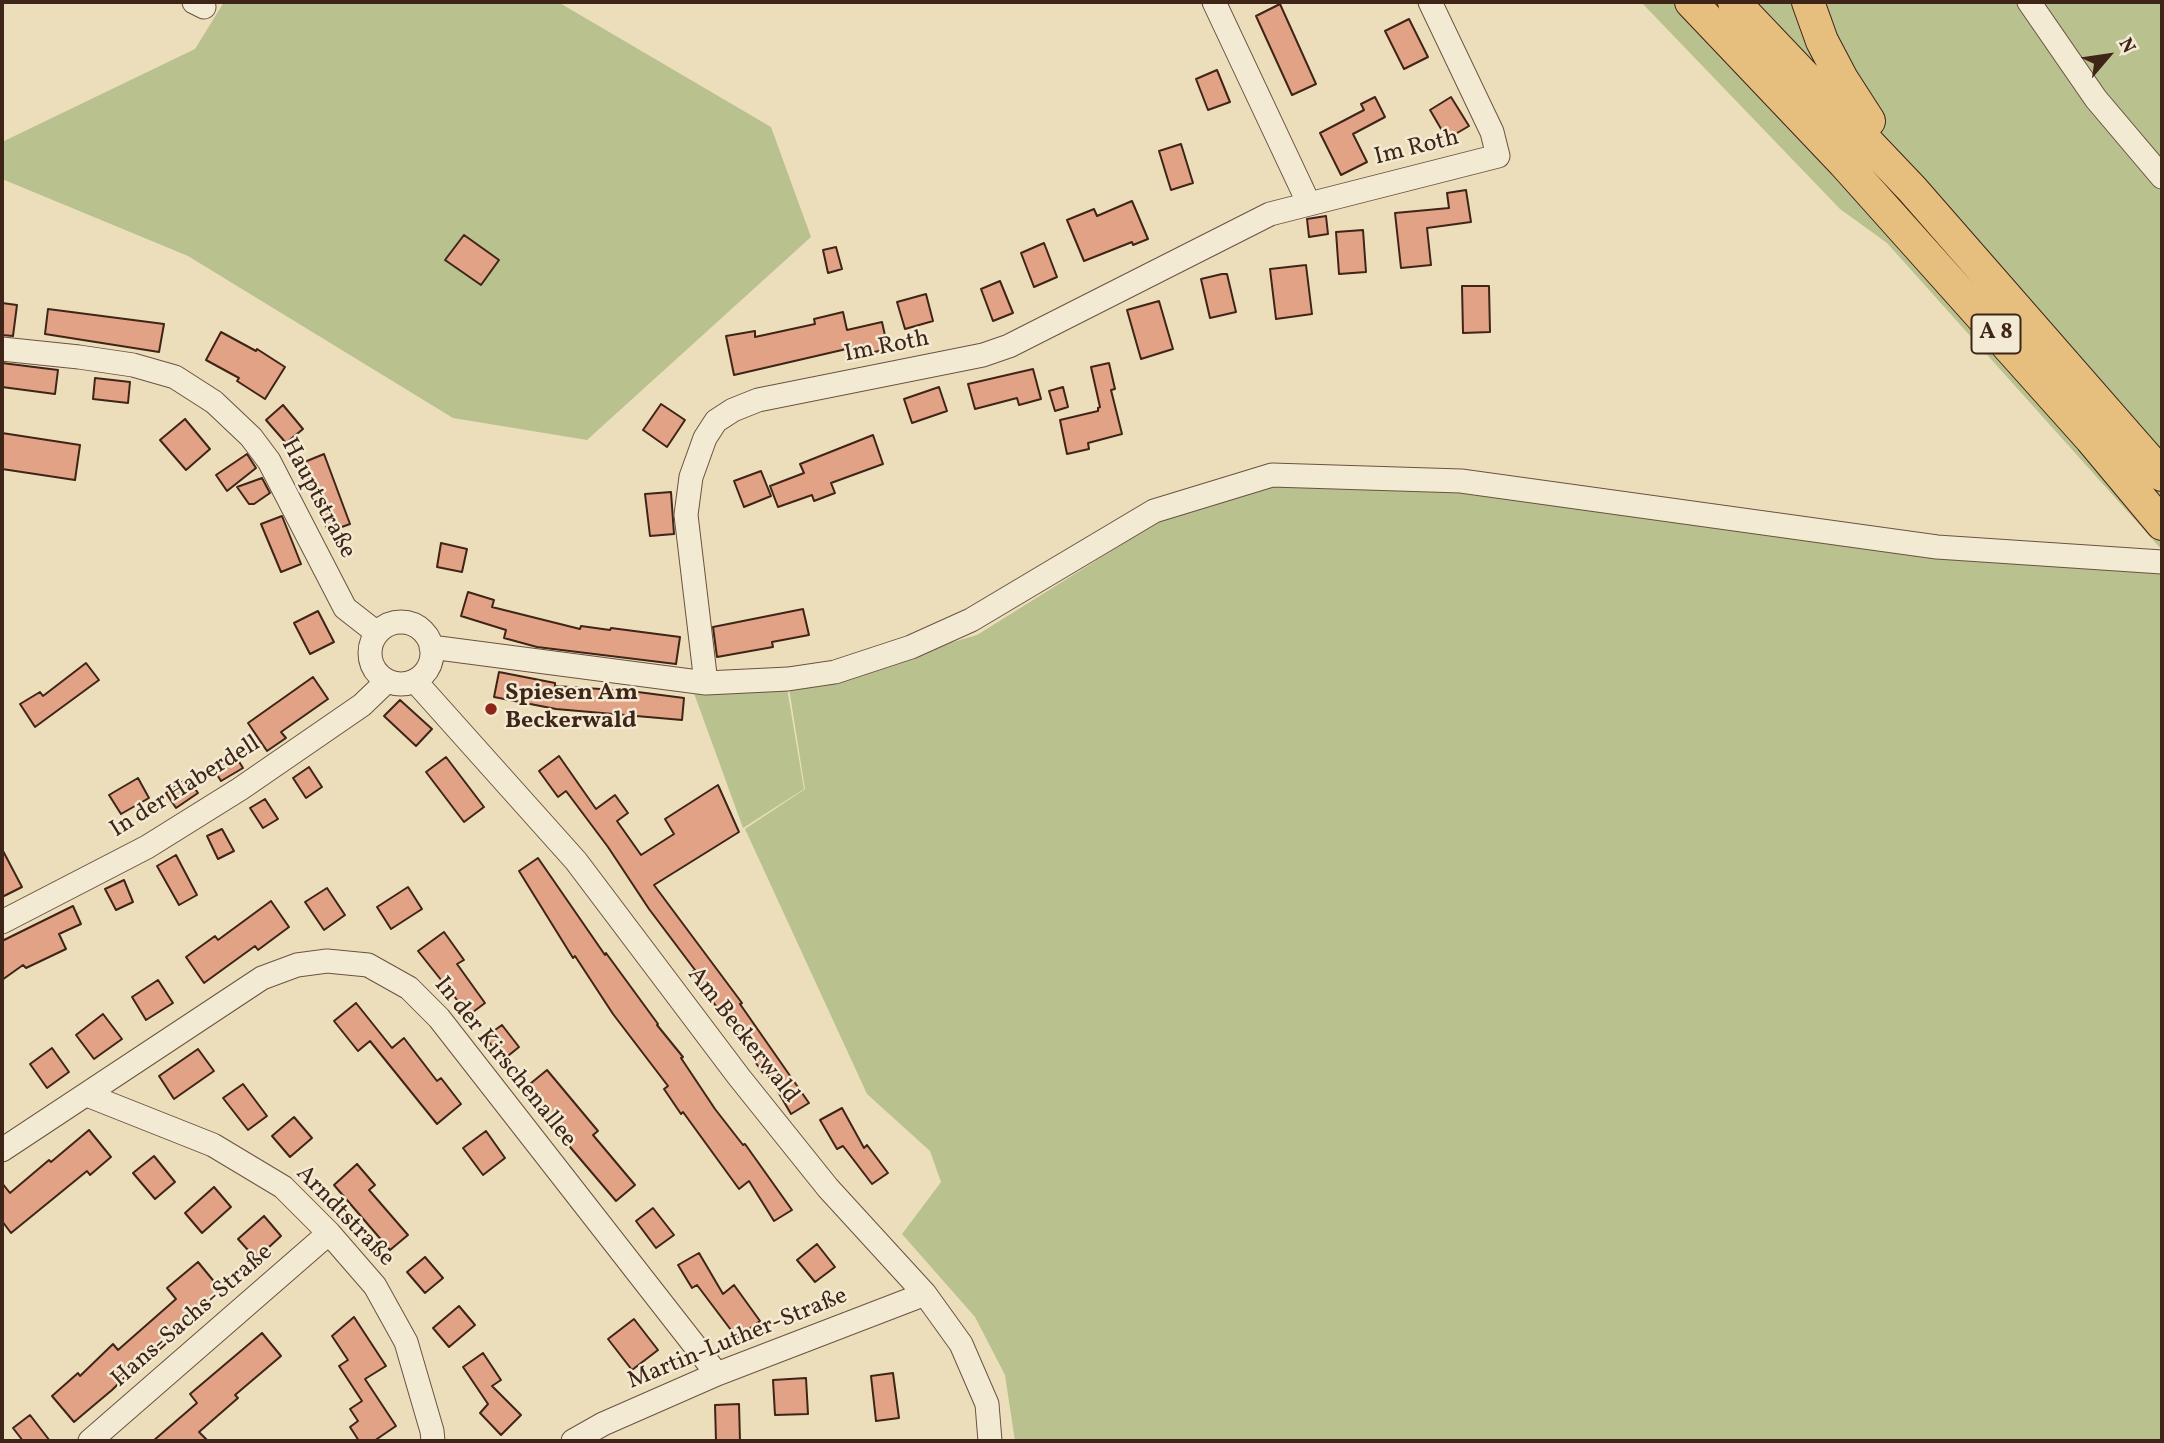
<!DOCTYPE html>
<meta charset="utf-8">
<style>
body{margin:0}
#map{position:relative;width:2164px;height:1443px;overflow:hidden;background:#eddebb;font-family:Vollkorn,serif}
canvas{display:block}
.frame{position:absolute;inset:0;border:4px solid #3f2418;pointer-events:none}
.north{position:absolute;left:2073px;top:21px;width:70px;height:70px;-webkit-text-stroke:5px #f3ead3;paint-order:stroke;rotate:61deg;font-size:19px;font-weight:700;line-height:28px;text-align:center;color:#3f2418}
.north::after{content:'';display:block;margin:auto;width:24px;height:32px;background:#3f2418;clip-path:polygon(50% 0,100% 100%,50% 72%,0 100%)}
</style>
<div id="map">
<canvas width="2164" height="1443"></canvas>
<div class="frame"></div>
<div class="north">N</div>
</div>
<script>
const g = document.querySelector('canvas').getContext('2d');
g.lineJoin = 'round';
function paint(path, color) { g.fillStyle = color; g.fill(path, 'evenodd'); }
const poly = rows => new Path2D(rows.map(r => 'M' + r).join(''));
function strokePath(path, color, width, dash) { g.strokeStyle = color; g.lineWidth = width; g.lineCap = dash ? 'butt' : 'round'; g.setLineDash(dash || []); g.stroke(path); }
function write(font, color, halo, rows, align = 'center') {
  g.font = font + ' Vollkorn,serif'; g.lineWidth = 5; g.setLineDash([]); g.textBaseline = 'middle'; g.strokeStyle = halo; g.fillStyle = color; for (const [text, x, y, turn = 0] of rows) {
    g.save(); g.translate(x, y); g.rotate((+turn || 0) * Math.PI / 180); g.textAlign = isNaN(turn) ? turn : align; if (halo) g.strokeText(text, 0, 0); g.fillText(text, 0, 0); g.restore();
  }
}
paint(poly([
 [224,2,558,2,771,127,811,237,587,440,453,418,188,256,2,179,2,142,195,49],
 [1641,2,2162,2,2162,550,1887,243,1840,209],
 [1274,479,1449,490,2162,568,2162,1441,1015,1441,1005,1375,975,1317,902,1234,941,1182,930,1151,867,1094,745,829,805,789,788,682,838,676,977,635,1161,520],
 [786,682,804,789,743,828,691,685]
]), '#b9c18f');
const building = poly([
 [1280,4,1316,84,1292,95,1256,16,1280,4],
 [1409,19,1428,57,1404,69,1385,31,1409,19],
 [1217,70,1230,102,1208,110,1196,79,1217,70],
 [1375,97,1385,117,1353,134,1367,162,1341,175,1320,133,1364,110,1361,104,1375,97],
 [1451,97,1469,126,1447,139,1430,110,1451,97],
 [1181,144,1193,183,1171,190,1159,151,1181,144],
 [1466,190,1471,222,1427,228,1431,265,1401,268,1395,213,1449,208,1447,193,1466,190],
 [1132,201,1148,239,1133,245,1132,242,1084,261,1067,220,1094,209,1097,216,1132,201],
 [1326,216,1328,234,1309,237,1307,219,1326,216],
 [1363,230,1366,272,1339,274,1336,232,1363,230],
 [464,235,499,260,481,285,445,260,464,235],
 [1044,243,1057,277,1034,287,1021,253,1044,243],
 [836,247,842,269,828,273,823,250,836,247],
 [1306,265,1312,314,1276,319,1270,269,1306,265],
 [1222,274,1227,274,1236,312,1210,318,1201,279,1222,274],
 [1000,281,1013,313,993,321,981,289,1000,281],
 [1462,286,1489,286,1490,332,1463,333,1462,286],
 [926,294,933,321,905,329,897,302,926,294],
 [1159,301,1173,349,1141,359,1127,310,1159,301],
 [2,303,17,305,13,336,2,335,2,303],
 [48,309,164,324,159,352,45,334,48,309],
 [843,312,847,330,882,322,888,349,870,353,868,344,734,375,726,336,755,331,755,337,815,324,814,319,843,312],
 [221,332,256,351,257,349,285,367,265,399,237,381,239,378,206,360,221,332],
 [2,363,58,370,55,394,2,387,2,363],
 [1109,363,1115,389,1111,390,1122,434,1088,443,1089,449,1067,454,1060,420,1098,411,1098,408,1100,407,1091,367,1109,363],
 [1033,369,1041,399,1019,405,1017,398,975,409,968,384,1033,369],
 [95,378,130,382,128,403,93,399,95,378],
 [939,387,947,411,912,423,904,399,939,387],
 [1063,387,1068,407,1055,411,1049,391,1063,387],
 [661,404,685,420,667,447,643,430,661,404],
 [283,405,303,429,286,443,266,420,283,405],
 [185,419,210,449,186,470,160,440,185,419],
 [2,433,80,445,75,480,2,469,2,433],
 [873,435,883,464,831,483,835,493,814,501,812,495,778,507,770,486,804,473,800,464,873,435],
 [247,454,256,468,227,491,216,475,247,454],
 [324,454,350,524,328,532,302,463,324,454],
 [761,471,771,496,744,507,734,481,761,471],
 [262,478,270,493,254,504,249,504,237,487,262,478],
 [671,492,674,534,650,536,645,494,671,492],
 [282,516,301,564,281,572,261,524,282,516],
 [441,543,467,549,462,572,437,567,441,543],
 [468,592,494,600,492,607,580,629,581,626,610,630,611,628,680,637,676,664,537,647,504,638,506,630,461,616,468,592],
 [803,609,809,635,772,642,773,647,717,657,713,627,803,609],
 [318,611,334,642,310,654,294,623,318,611],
 [86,663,99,680,35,727,20,704,40,692,43,696,86,663],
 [499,672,555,683,555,686,630,691,684,698,682,720,556,709,494,697,499,672],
 [313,677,328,699,281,732,286,738,267,751,248,723,313,677],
 [400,700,432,729,416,746,384,716,400,700],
 [233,752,243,768,221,781,211,765,233,752],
 [559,756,596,809,615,795,628,813,617,821,641,855,674,834,665,819,718,785,739,832,654,885,742,1003,740,1004,809,1103,791,1114,766,1071,763,1073,692,972,695,970,649,909,608,847,566,791,558,797,539,771,559,756],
 [446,757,484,807,464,822,426,772,446,757],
 [309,767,322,787,306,798,293,778,309,767],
 [138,778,149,798,121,814,109,795,138,778],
 [188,778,198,793,176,808,166,793,188,778],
 [265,799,278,819,263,828,250,808,265,799],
 [222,829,234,851,218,859,207,836,222,829],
 [2,849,22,887,2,897,2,849],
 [176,855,197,895,179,905,157,866,176,855],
 [538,858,605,955,606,953,658,1024,657,1025,683,1057,681,1058,715,1109,743,1145,745,1144,792,1210,774,1221,749,1181,739,1189,683,1112,681,1114,664,1089,668,1086,613,1014,575,956,573,958,519,871,538,858],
 [124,880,133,902,116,910,105,889,124,880],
 [408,887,422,909,391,929,377,907,408,887],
 [327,888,345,915,324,930,305,902,327,888],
 [271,901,289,927,258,950,255,946,204,983,186,957,215,936,218,940,271,901],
 [73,906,81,924,59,934,66,949,26,968,23,965,2,980,2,941,73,906],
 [444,932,464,960,457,964,485,1003,469,1015,418,951,444,932],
 [158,980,173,1003,146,1020,132,997,158,980],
 [356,1003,392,1048,404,1038,437,1081,441,1078,461,1104,437,1124,370,1041,358,1051,334,1021,356,1003],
 [103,1014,122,1039,94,1059,76,1035,103,1014],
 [502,1025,519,1047,503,1060,485,1037,502,1025],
 [52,1048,69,1072,47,1088,30,1064,52,1048],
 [198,1049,214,1071,174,1099,159,1076,198,1049],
 [547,1070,598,1131,593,1135,635,1185,616,1201,553,1127,555,1125,525,1088,547,1070],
 [243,1084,267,1116,248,1130,223,1098,243,1084],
 [842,1108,864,1148,867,1145,888,1173,872,1184,843,1146,837,1149,820,1120,842,1108],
 [294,1117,312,1138,290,1157,272,1136,294,1117],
 [89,1130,111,1157,90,1175,87,1171,11,1233,2,1221,2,1183,10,1193,49,1160,51,1162,89,1130],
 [486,1131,505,1158,483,1175,463,1148,486,1131],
 [154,1156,175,1182,155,1199,133,1173,154,1156],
 [357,1164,375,1185,369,1190,408,1235,390,1250,334,1185,357,1164],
 [214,1187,231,1207,202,1233,185,1213,214,1187],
 [653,1208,674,1235,656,1248,636,1221,653,1208],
 [264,1216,281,1236,256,1259,238,1239,264,1216],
 [817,1244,835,1267,815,1282,797,1260,817,1244],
 [699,1253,723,1294,734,1285,760,1321,737,1338,697,1285,692,1288,678,1265,699,1253],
 [425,1257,443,1278,425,1293,407,1272,425,1257],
 [198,1262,221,1290,176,1328,179,1332,152,1356,150,1353,112,1390,74,1422,52,1396,78,1373,80,1376,113,1344,118,1350,176,1299,167,1288,198,1262],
 [459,1306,475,1325,449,1347,433,1328,459,1306],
 [354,1317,386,1366,365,1379,396,1426,374,1441,359,1441,350,1427,358,1421,350,1409,362,1401,339,1366,348,1360,332,1336,354,1317],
 [634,1319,658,1350,632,1370,608,1339,634,1319],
 [262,1333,281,1356,235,1395,238,1398,199,1432,208,1441,153,1441,197,1403,190,1394,262,1333],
 [483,1353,501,1380,492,1386,521,1415,501,1435,480,1413,488,1404,463,1367,483,1353],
 [893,1373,899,1418,876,1421,871,1376,893,1373],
 [806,1378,808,1414,775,1415,773,1380,806,1378],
 [739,1404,740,1441,716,1441,715,1405,739,1404],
 [30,1415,50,1441,23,1441,13,1428,30,1415]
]);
paint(building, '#e2a285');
strokePath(building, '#3f2418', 2);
const minor = poly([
 [194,2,204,7],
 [1214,2,1309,204],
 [2029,2,2096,99,2162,177],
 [2,349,79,357,133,365,175,377,214,402,251,437,269,461,345,608,377,633],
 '370 653a31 31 0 1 1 62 0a31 31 0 1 1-62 0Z',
 [431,647,706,683,788,679,835,672,911,647,971,620,1154,511,1272,475,1461,481,1937,547,2162,562],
 [415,681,576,861,739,1077,828,1188,925,1294,961,1344,987,1404,990,1441],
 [706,683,686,515,691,477,705,438,716,421,733,410,758,400,983,355,1009,346,1270,214,1498,156,1492,132,1430,2],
 [2,922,147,847,240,789,362,705,387,681],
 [87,1095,213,1145,283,1187,329,1233,375,1286,406,1342,432,1431,433,1441],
 [2,1150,262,978,297,965,327,961,368,965,409,988,439,1018,717,1374],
 [90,1441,329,1233],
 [573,1441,603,1424,717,1374,925,1294]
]);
const highway = poly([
 [1691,2,1844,163,2091,439,2162,524],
 [1734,2,1912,189,2162,475],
 [1808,2,1822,41,1842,79,1869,121]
]);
strokePath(minor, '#6a5241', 25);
strokePath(highway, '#3f2418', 34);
strokePath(minor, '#f3ead3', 23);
strokePath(highway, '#e6bf7e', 32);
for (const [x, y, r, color] of [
 [491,709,7,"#8f2418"]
]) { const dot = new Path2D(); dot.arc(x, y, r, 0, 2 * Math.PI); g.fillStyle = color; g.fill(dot); strokePath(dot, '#f3ead3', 2.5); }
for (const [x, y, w] of [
 [1996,334,49]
]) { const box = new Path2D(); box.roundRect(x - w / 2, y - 19.5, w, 39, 5); g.fillStyle = '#f3ead3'; g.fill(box); strokePath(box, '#3f2418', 2); }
write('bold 23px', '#3f2418', null, [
 ["A 8",1996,334]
]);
write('24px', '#3f2418', '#f3ead3', [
 ["Im Roth",1417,149,-14],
 ["Im Roth",887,348,-11],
 ["Hauptstraße",317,499,62],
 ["In der Haberdell",186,788,-32],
 ["Am Beckerwald",742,1036,52],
 ["In der Kirschenallee",504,1063,51],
 ["Arndtstraße",344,1217,46],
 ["Hans-Sachs-Straße",193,1317,-41],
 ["Martin-Luther-Straße",738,1340,-22]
]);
write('bold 24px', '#3f2418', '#f3ead3', [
 ["Spiesen Am",505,695],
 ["Beckerwald",505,723]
], 'left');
</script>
